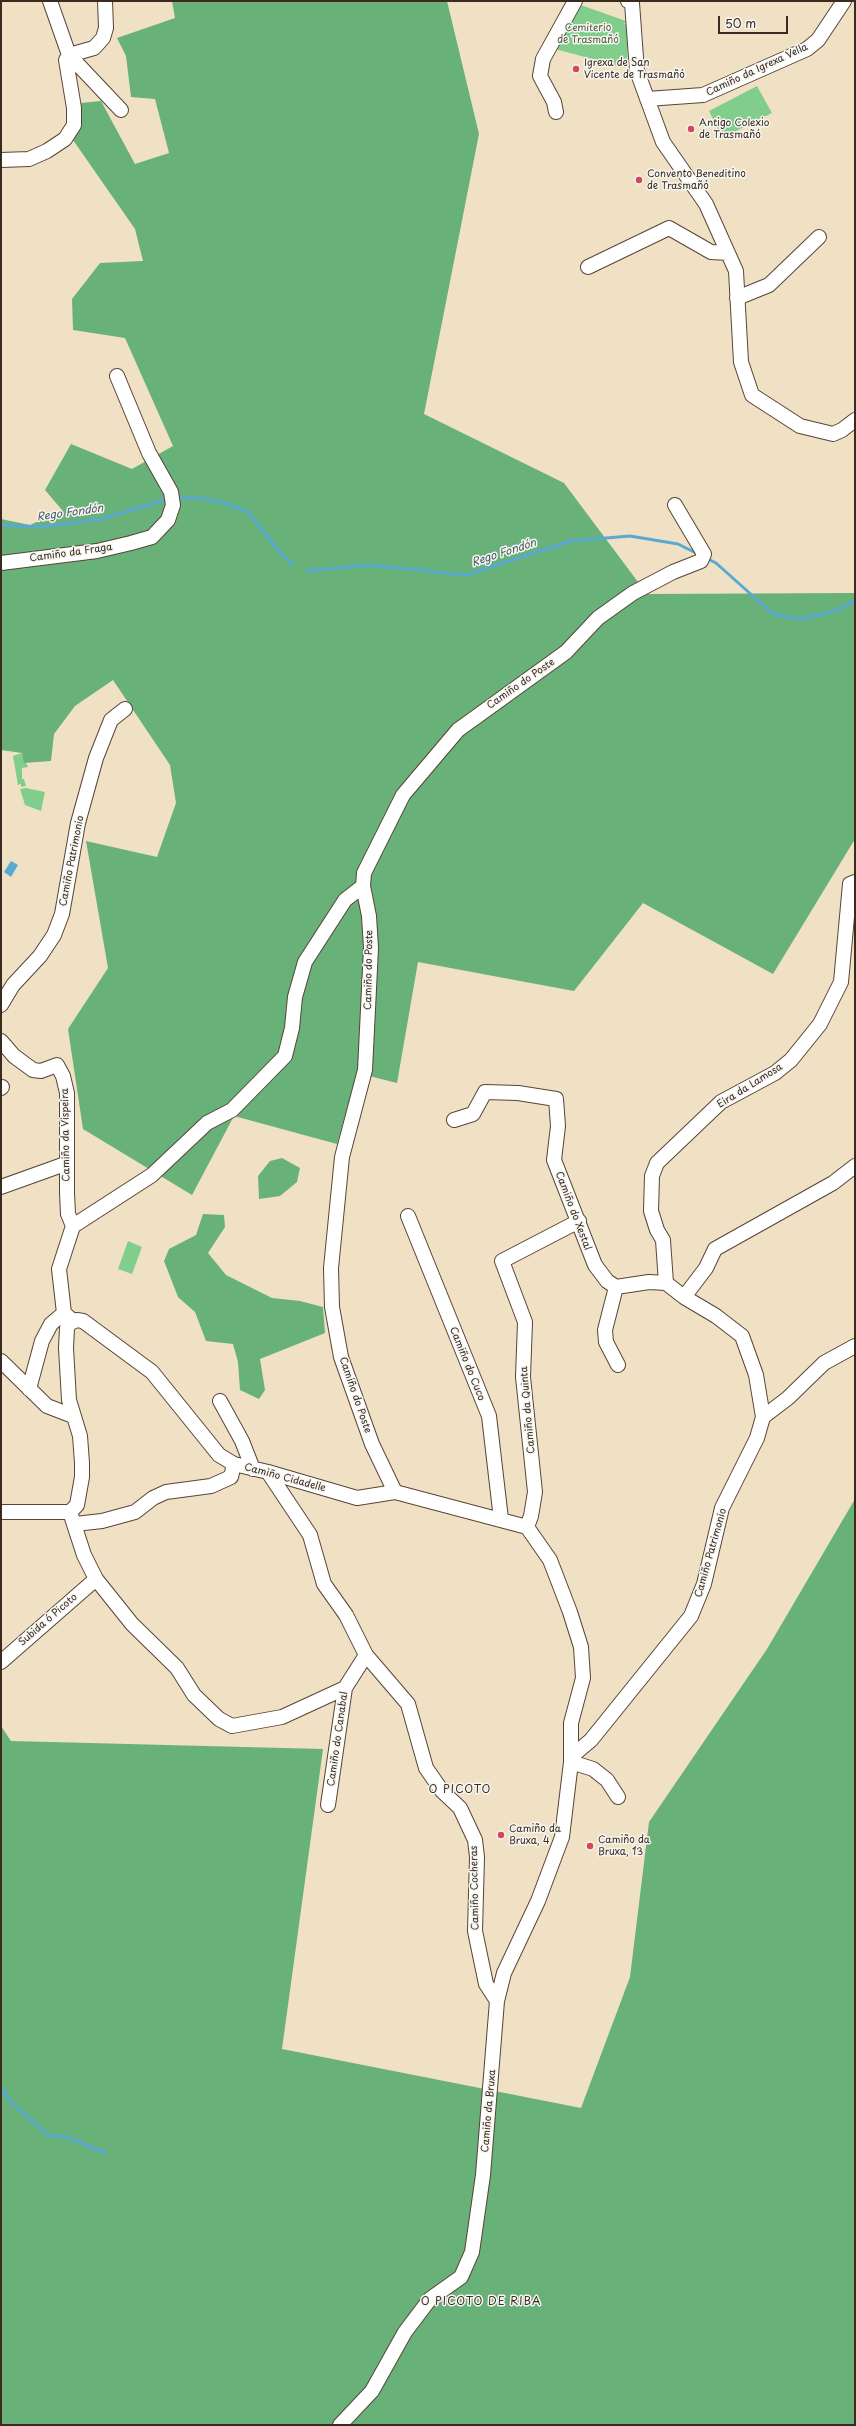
<!DOCTYPE html>
<meta charset="utf-8">
<style>
body{margin:0}
#map{position:relative;width:856px;height:2426px;overflow:hidden;background:#f0e1c4;font-family:"Playpen Sans",sans-serif}
canvas{display:block}
.frame{position:absolute;inset:0;border:2px solid #3b2a1e;pointer-events:none}
.scale{position:absolute;left:718px;top:16px;width:70px;height:18px;box-sizing:border-box;border:2px solid #3b2a1e;border-top:0;padding-left:5px;font-size:12px;line-height:14px;white-space:nowrap;color:#3b2a1e;-webkit-text-stroke:3px #f6f6f2;paint-order:stroke}
</style>
<div id="map">
<canvas width="856" height="2426"></canvas>
<div class="frame"></div>
<div class="scale">50 m</div>
</div>
<script>
const g = document.querySelector('canvas').getContext('2d');
g.lineJoin = 'round';
function paint(path, color) { g.fillStyle = color; g.fill(path, 'evenodd'); }
const poly = rows => new Path2D(rows.map(r => 'M' + r).join(''));
function strokePath(path, color, width, dash) { g.strokeStyle = color; g.lineWidth = width; g.lineCap = dash ? 'butt' : 'round'; g.setLineDash(dash || []); g.stroke(path); }
function write(font, color, halo, rows, align = 'center') {
  g.font = font + ' "Playpen Sans",sans-serif'; g.lineWidth = 3; g.setLineDash([]); g.textBaseline = 'middle'; g.strokeStyle = halo; g.fillStyle = color; for (const [text, x, y, turn = 0] of rows) {
    g.save(); g.translate(x, y); g.rotate((+turn || 0) * Math.PI / 180); g.textAlign = isNaN(turn) ? turn : align; if (halo) g.strokeText(text, 0, 0); g.fillText(text, 0, 0); g.restore();
  }
}
paint(poly([
 [575,3,626,21,624,24,628,25,627,62,624,62,623,67,551,48],
 [757,86,772,113,722,138,709,111],
 [22,753,28,767,22,768,22,779,24,779,26,786,21,787,21,784,18,785,13,756],
 [26,788,45,792,41,811,25,805,20,789],
 [128,1241,142,1247,132,1274,118,1269]
]), '#81ce8c');
paint(poly([
 [172,1,447,1,479,134,424,414,564,483,647,594,855,593,855,839,773,974,643,903,574,991,418,962,397,1083,357,1073,337,1144,234,1116,192,1195,83,1129,68,1029,108,968,86,841,157,857,176,803,170,765,113,680,75,706,54,734,51,761,24,763,22,753,1,750,1,519,30,525,62,510,45,490,71,444,132,469,173,446,125,338,73,330,72,299,100,263,143,261,135,229,73,140,80,125,81,103,101,101,135,164,169,153,155,99,131,97,126,56,117,38,175,18],
 [282,1158,300,1168,297,1182,280,1196,259,1199,258,1176,270,1161],
 [203,1214,224,1215,225,1227,208,1253,226,1275,272,1298,300,1301,323,1307,325,1333,260,1359,265,1390,259,1399,240,1390,238,1362,233,1344,206,1341,195,1312,178,1297,164,1261,169,1249,196,1235],
 [855,1499,855,2425,1,2425,1,1726,11,1741,323,1749,282,2049,581,2108,630,1977,649,1822,767,1649]
]), '#68b178');
paint(poly([
 [11,861,18,865,11,877,4,872]
]), '#59a9d3');
strokePath(poly([
 [181,498,199,498,225,503,248,512,280,552,293,565],
 [1,525,41,527,102,519,164,500],
 [706,558,716,563,773,614,800,619,835,611,855,601],
 [307,571,370,565,466,575,571,541,630,536,678,544,698,554],
 [1,2088,12,2103,48,2135,70,2138,105,2153]
]), '#59a9d3', 3);
const minor = poly([
 [50,1,69,55,121,110],
 [628,1,632,3,637,71,663,142,706,204,736,271,741,362,752,395,800,426,833,434,842,430,855,420],
 [69,55,94,48,103,38,106,28,105,1],
 [647,99,703,95,807,49,818,40,844,1],
 [556,112,554,102,540,76,543,59,575,1],
 [1,160,29,159,47,151,65,139,74,125,74,108,66,60,69,55],
 [588,267,669,228,711,252,728,253],
 [737,298,769,285,819,237],
 [1,563,97,551,131,543,152,537,168,520,173,505,171,492,149,453,117,376],
 [855,882,850,884,841,982,820,1024,791,1060,775,1073,721,1102,657,1163,652,1176,651,1211,657,1230,663,1240,666,1283,684,1297,706,1268,715,1249,833,1183,855,1166],
 [1,1005,13,985,40,956,54,935,62,914,78,823,96,758,111,720,125,709],
 [1,1041,14,1056,33,1070,41,1071,57,1065,63,1076,67,1093,67,1193,68,1214,73,1226],
 [1,1088,2,1087],
 [454,1120,473,1114,485,1092,518,1093,556,1099,558,1126,554,1160,595,1265,607,1281,616,1287],
 [1,1187,65,1164],
 [408,1216,489,1416,501,1519],
 [73,1226,152,1175,207,1123,232,1110,285,1056,292,1028,295,997,305,962,345,900,363,886],
 [73,1226,59,1269,64,1313,73,1321],
 [1,1361,47,1406,73,1416],
 [618,1365,606,1342,605,1330,616,1287,649,1282,666,1283],
 [29,1389,42,1341,51,1324,64,1313],
 [220,1401,242,1441,253,1469],
 [763,1417,788,1398,824,1363,855,1346],
 [268,1472,310,1535,324,1584,346,1615,366,1655,408,1704,426,1768,442,1791,460,1808,475,1840,477,1857,475,1931,486,1984,497,2001],
 [395,1492,372,1444,341,1357,332,1307,331,1268,342,1157,365,1070,371,948,369,916,363,886,364,873,403,795,458,730,566,652,598,618,633,593,673,572,701,561,704,554,675,505],
 [1,1512,70,1512,77,1505,82,1477,82,1463,80,1436,69,1400,66,1348,67,1328,70,1323,77,1320,83,1321,152,1372,219,1455,234,1464,268,1472,357,1498,395,1492,527,1527,550,1560,570,1612,581,1647,583,1678,571,1723,571,1762,562,1837,538,1901,504,1973,497,2001,483,2175,472,2252,461,2277,430,2299,405,2332,372,2391,340,2425],
 [70,1512,84,1555,96,1579,132,1624,177,1668,194,1695,219,1719,232,1726,282,1717,345,1688],
 [75,1524,102,1521,135,1512,153,1498,166,1492,211,1486,231,1477,234,1464],
 [527,1527,531,1516,535,1492,523,1377,525,1322,502,1261,579,1221],
 [1,1662,96,1579],
 [571,1757,591,1740,691,1616,704,1584,722,1508,757,1438,763,1417,756,1375,742,1336,716,1316,684,1297],
 [571,1762,593,1769,607,1780,618,1797],
 [328,1805,345,1688,366,1655]
]);
strokePath(minor, '#564537', 16);
strokePath(minor, '#fff', 14);
for (const [x, y, r, color] of [
 [576,69,4,"#d1495b"],
 [691,129,4,"#d1495b"],
 [639,180,4,"#d1495b"],
 [501,1835,4,"#d1495b"],
 [590,1846,4,"#d1495b"]
]) { const dot = new Path2D(); dot.arc(x, y, r, 0, 2 * Math.PI); g.fillStyle = color; g.fill(dot); strokePath(dot, '#f6f6f2', 1.5); }
write('10px', '#505b3f', '#f6f6f2', [
 ["Cemiterio",588,28],
 ["de Trasmañó",588,40]
]);
write('10px', '#3b2a1e', '#f6f6f2', [
 ["Igrexa de San",584,63],
 ["Vicente de Trasmañó",584,75],
 ["Antigo Colexio",699,123],
 ["de Trasmañó",699,135],
 ["Convento Beneditino",647,174],
 ["de Trasmañó",647,186],
 ["Camiño da",509,1829],
 ["Bruxa, 4",509,1841],
 ["Camiño da",598,1840],
 ["Bruxa, 13",598,1852]
], 'left');
write('10px', '#3b2a1e', '#f6f6f2', [
 ["Camiño da Igrexa Vella",757,70,-25],
 ["Camiño da Fraga",71,553,-8],
 ["Camiño do Poste",521,684,-35],
 ["Camiño Patrimonio",72,861,-79],
 ["Camiño do Poste",369,970,-89],
 ["Eira da Lamosa",750,1086,-32],
 ["Camiño da Vispeira",66,1135,-91],
 ["Camiño do Xestal",573,1211,69],
 ["Camiño do Cuco",467,1364,68],
 ["Camiño do Poste",355,1395,71],
 ["Camiño da Quinta",528,1410,-95],
 ["Camiño Cidadelle",285,1478,15],
 ["Camiño Patrimonio",711,1553,-74],
 ["Subida ó Picoto",48,1620,-41],
 ["Camiño do Canabal",338,1739,-82],
 ["Camiño Cocheras",475,1888,-91],
 ["Camiño da Bruxa",489,2111,-85]
]);
write('italic 11px', '#46565d', '#f6f6f2', [
 ["Rego Fondón",70,513,-8],
 ["Rego Fondón",504,553,-18]
]);
g.letterSpacing = '1px';
write('11px', '#3b2a1e', '#f6f6f2', [
 ["O PICOTO",460,1790],
 ["O PICOTO DE RIBA",481,2302]
]);
g.letterSpacing = '0px';
</script>
